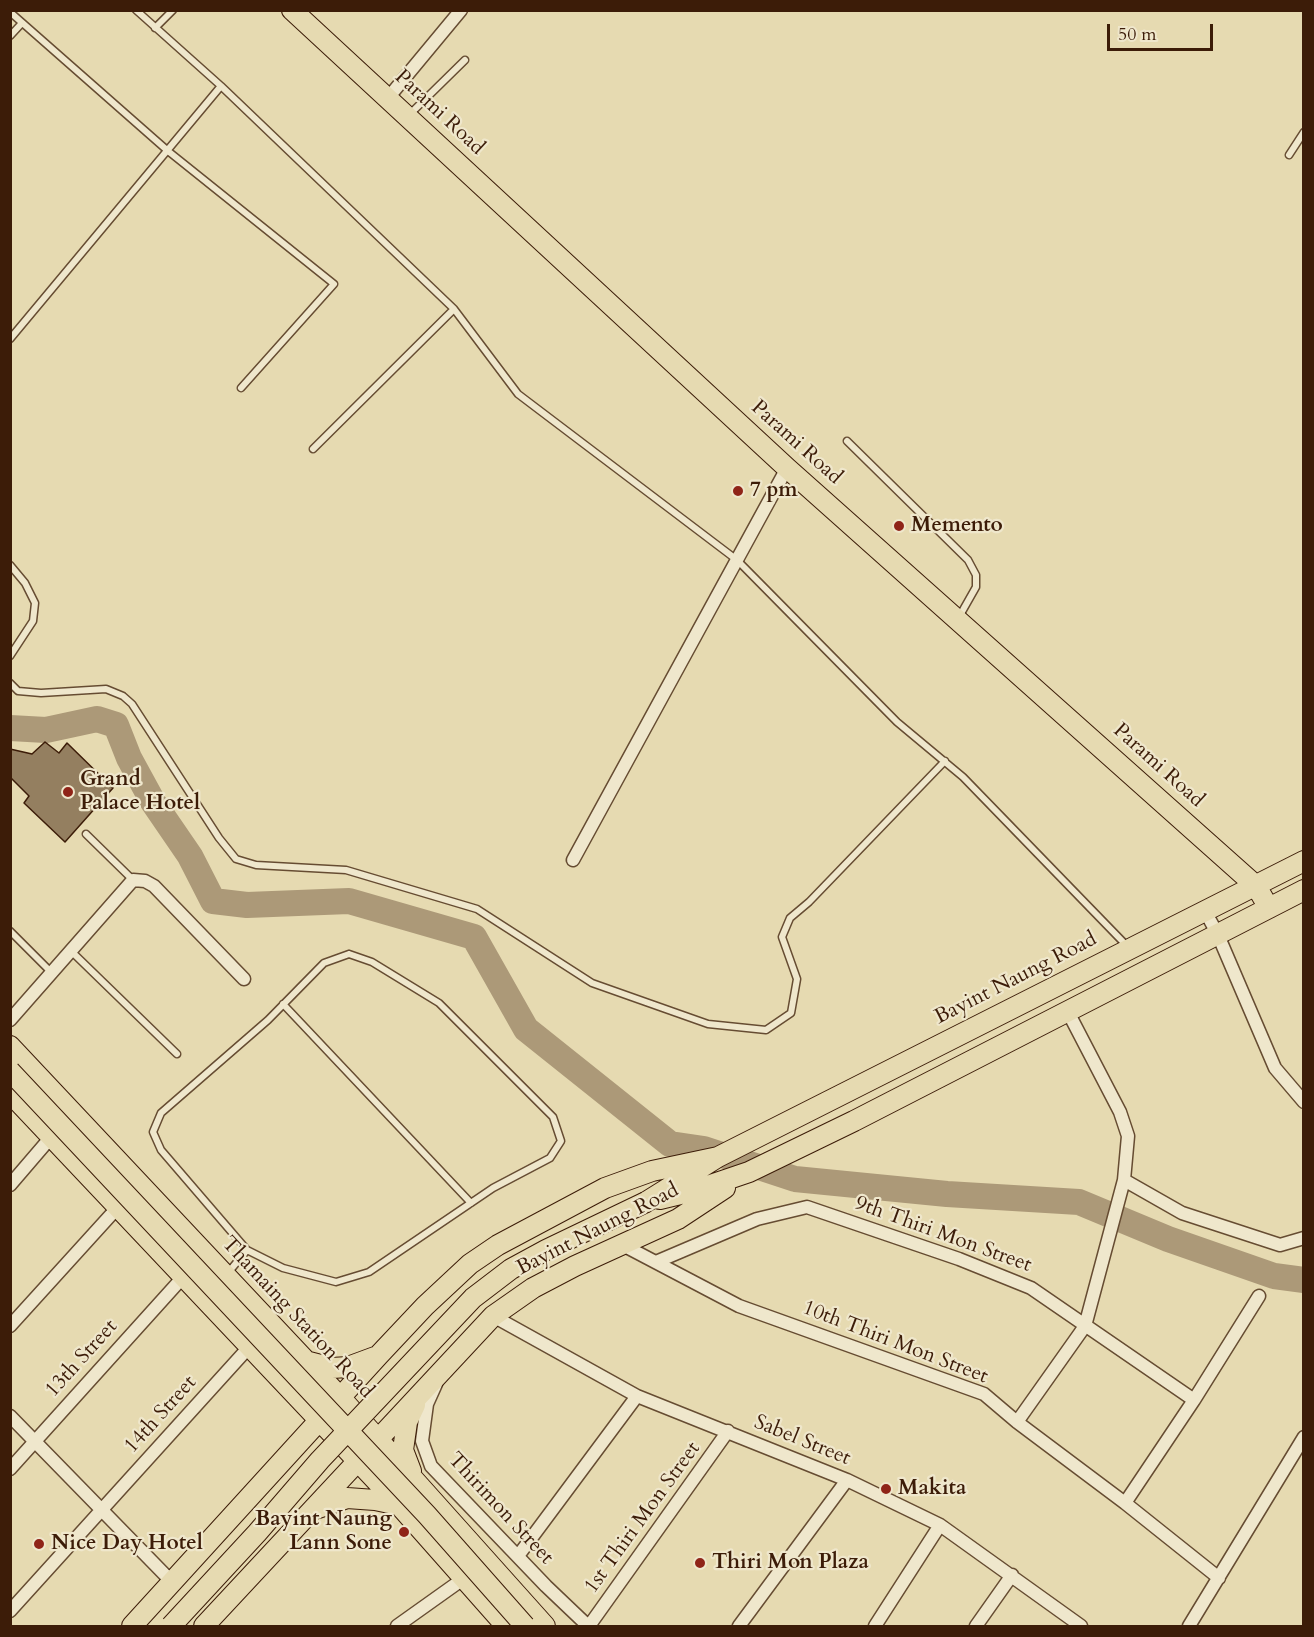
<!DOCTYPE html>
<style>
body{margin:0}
#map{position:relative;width:1314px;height:1637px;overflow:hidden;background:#e6dab1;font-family:Cardo,serif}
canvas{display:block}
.frame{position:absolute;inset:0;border:12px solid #3c1c08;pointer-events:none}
.scale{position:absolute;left:1107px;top:24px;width:106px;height:27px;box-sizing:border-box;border:3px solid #3c1c08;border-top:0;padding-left:8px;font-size:18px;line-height:21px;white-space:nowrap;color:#3c1c08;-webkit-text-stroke:4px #efe7cc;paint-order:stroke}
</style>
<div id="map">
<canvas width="1314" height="1637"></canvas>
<div class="frame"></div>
<div class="scale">50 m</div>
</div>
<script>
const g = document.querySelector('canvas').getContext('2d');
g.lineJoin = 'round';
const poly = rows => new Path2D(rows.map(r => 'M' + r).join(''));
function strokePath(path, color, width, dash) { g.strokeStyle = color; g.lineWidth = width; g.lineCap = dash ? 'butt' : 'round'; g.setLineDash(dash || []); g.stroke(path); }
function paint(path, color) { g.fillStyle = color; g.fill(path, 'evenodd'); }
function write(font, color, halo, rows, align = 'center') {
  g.font = font + ' Cardo,serif'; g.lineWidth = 4.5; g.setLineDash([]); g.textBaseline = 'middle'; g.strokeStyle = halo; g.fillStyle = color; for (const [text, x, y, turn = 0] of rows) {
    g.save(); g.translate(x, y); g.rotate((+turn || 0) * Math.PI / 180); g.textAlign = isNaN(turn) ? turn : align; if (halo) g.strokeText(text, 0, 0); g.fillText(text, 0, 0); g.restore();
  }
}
strokePath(poly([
 [10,728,46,730,97,719,116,725,129,758,153,802,190,856,213,901,247,905,349,901,474,937,526,1029,670,1144,704,1149,795,1179,947,1194,1079,1202,1168,1239,1274,1276,1304,1280]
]), '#ac9978', 26);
const building = poly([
 [45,742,59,753,67,743,113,788,65,842,24,803,29,796,10,777,10,749,32,754,45,742]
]);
paint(building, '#947f60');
strokePath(building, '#3c1c08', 1.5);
const lane = poly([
 [10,12,168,151,334,284,241,388],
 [155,28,173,10],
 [10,36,22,23],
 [221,86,454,309,518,394,737,560,897,722,963,777,1127,946],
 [410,114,465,60],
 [1289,155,1304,132],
 [10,339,221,86,136,10],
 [847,441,968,560,976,575,976,587,959,617],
 [313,449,454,309],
 [10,565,25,583,35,603,33,621,10,656],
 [10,683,18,691,41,693,106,689,123,696,132,704,219,838,236,859,256,865,346,870,477,909,592,983,708,1024,766,1030,791,1013,797,979,782,937,790,918,809,902,945,761],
 [86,834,133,880],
 [10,931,51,972],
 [71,951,177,1054],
 [349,954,372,962,439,1003,553,1117,561,1141,550,1158,493,1188,369,1272,336,1282,283,1268,247,1250,161,1150,153,1132,161,1113,268,1020,324,963,349,954],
 [283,1004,471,1203],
 [227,1274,247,1250]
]);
const street = poly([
 [388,98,461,10],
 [573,860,787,468],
 [1205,911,1218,935,1275,1068,1304,1102],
 [10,1020,133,880,145,881,154,886,244,979],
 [1124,1180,1182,1213,1280,1245,1304,1238],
 [10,1185,52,1136],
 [621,1244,739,1306,984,1394,1017,1422,1125,1503,1219,1578],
 [656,1262,757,1219,807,1207,959,1259,1031,1288,1194,1400],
 [493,1316,637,1396,847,1480,940,1525,1081,1626],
 [10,1326,118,1207],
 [436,1384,427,1404,422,1441,431,1466,546,1586,588,1626],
 [10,1416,172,1582],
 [1017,1422,1085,1326,1124,1180,1128,1136,1120,1112,1068,1012],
 [10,1469,184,1276],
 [1125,1503,1194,1400,1259,1296],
 [518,1556,637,1396],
 [10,1611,250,1346],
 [397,1626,463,1579],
 [589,1626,728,1431],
 [739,1626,847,1480],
 [875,1626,940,1525],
 [976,1626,1012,1575],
 [1189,1626,1304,1437]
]);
const primary = poly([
 [292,10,787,468,1256,886,1269,908],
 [10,1046,340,1397,545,1626],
 [10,1093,319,1420,399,1505,506,1626],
 [660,1199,693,1191,749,1172,854,1121,1304,890],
 [646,1202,718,1157,1304,861],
 [305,1361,332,1368,348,1367,375,1357],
 [411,1471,403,1450,407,1422,415,1405],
 [318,1508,347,1498,375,1500,399,1505],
 [132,1626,378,1356,425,1306,470,1264,498,1245,605,1188,652,1171,718,1157],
 [204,1626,493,1316,533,1288,575,1266,678,1219,725,1188]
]);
strokePath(lane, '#664c32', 9);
strokePath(street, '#664c32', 15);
strokePath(primary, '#3c1c08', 22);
strokePath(lane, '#efe7cc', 6);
strokePath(street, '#efe7cc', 12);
strokePath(primary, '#e6dab1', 20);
const primaryBridge = poly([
 [10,1071,427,1515,525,1626],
 [171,1626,257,1533,320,1460,473,1298,511,1269,546,1250,646,1202]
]);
strokePath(primaryBridge, '#3c1c08', 22, []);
strokePath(primaryBridge, '#e6dab1', 20);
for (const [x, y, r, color] of [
 [738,491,6,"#8f2418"],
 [899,526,6,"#8f2418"],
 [68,792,6,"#8f2418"],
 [886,1489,6,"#8f2418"],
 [404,1532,6,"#8f2418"],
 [39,1544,6,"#8f2418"],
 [700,1563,6,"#8f2418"]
]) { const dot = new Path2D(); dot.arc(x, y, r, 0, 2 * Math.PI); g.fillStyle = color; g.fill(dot); strokePath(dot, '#efe7cc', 2); }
write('21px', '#3c1c08', '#efe7cc', [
 ["Parami Road",439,113,43],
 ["Parami Road",796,443,42],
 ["Parami Road",1158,766,42],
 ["Bayint Naung Road",1016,979,-27],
 ["Bayint Naung Road",598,1230,-27],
 ["9th Thiri Mon Street",943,1235,20],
 ["Thamaing Station Road",297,1318,47],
 ["10th Thiri Mon Street",895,1343,21],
 ["13th Street",82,1359,-48],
 ["14th Street",161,1415,-48],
 ["Sabel Street",802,1441,22],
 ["Thirimon Street",500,1509,47],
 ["1st Thiri Mon Street",643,1518,-54]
]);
write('bold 21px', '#3c1c08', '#efe7cc', [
 ["7 pm",750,491],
 ["Memento",911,526],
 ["Grand",80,780],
 ["Palace Hotel",80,804],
 ["Makita",898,1489],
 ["Bayint Naung",392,1520,"right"],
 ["Lann Sone",392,1544,"right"],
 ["Nice Day Hotel",51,1544],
 ["Thiri Mon Plaza",712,1563]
], 'left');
</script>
